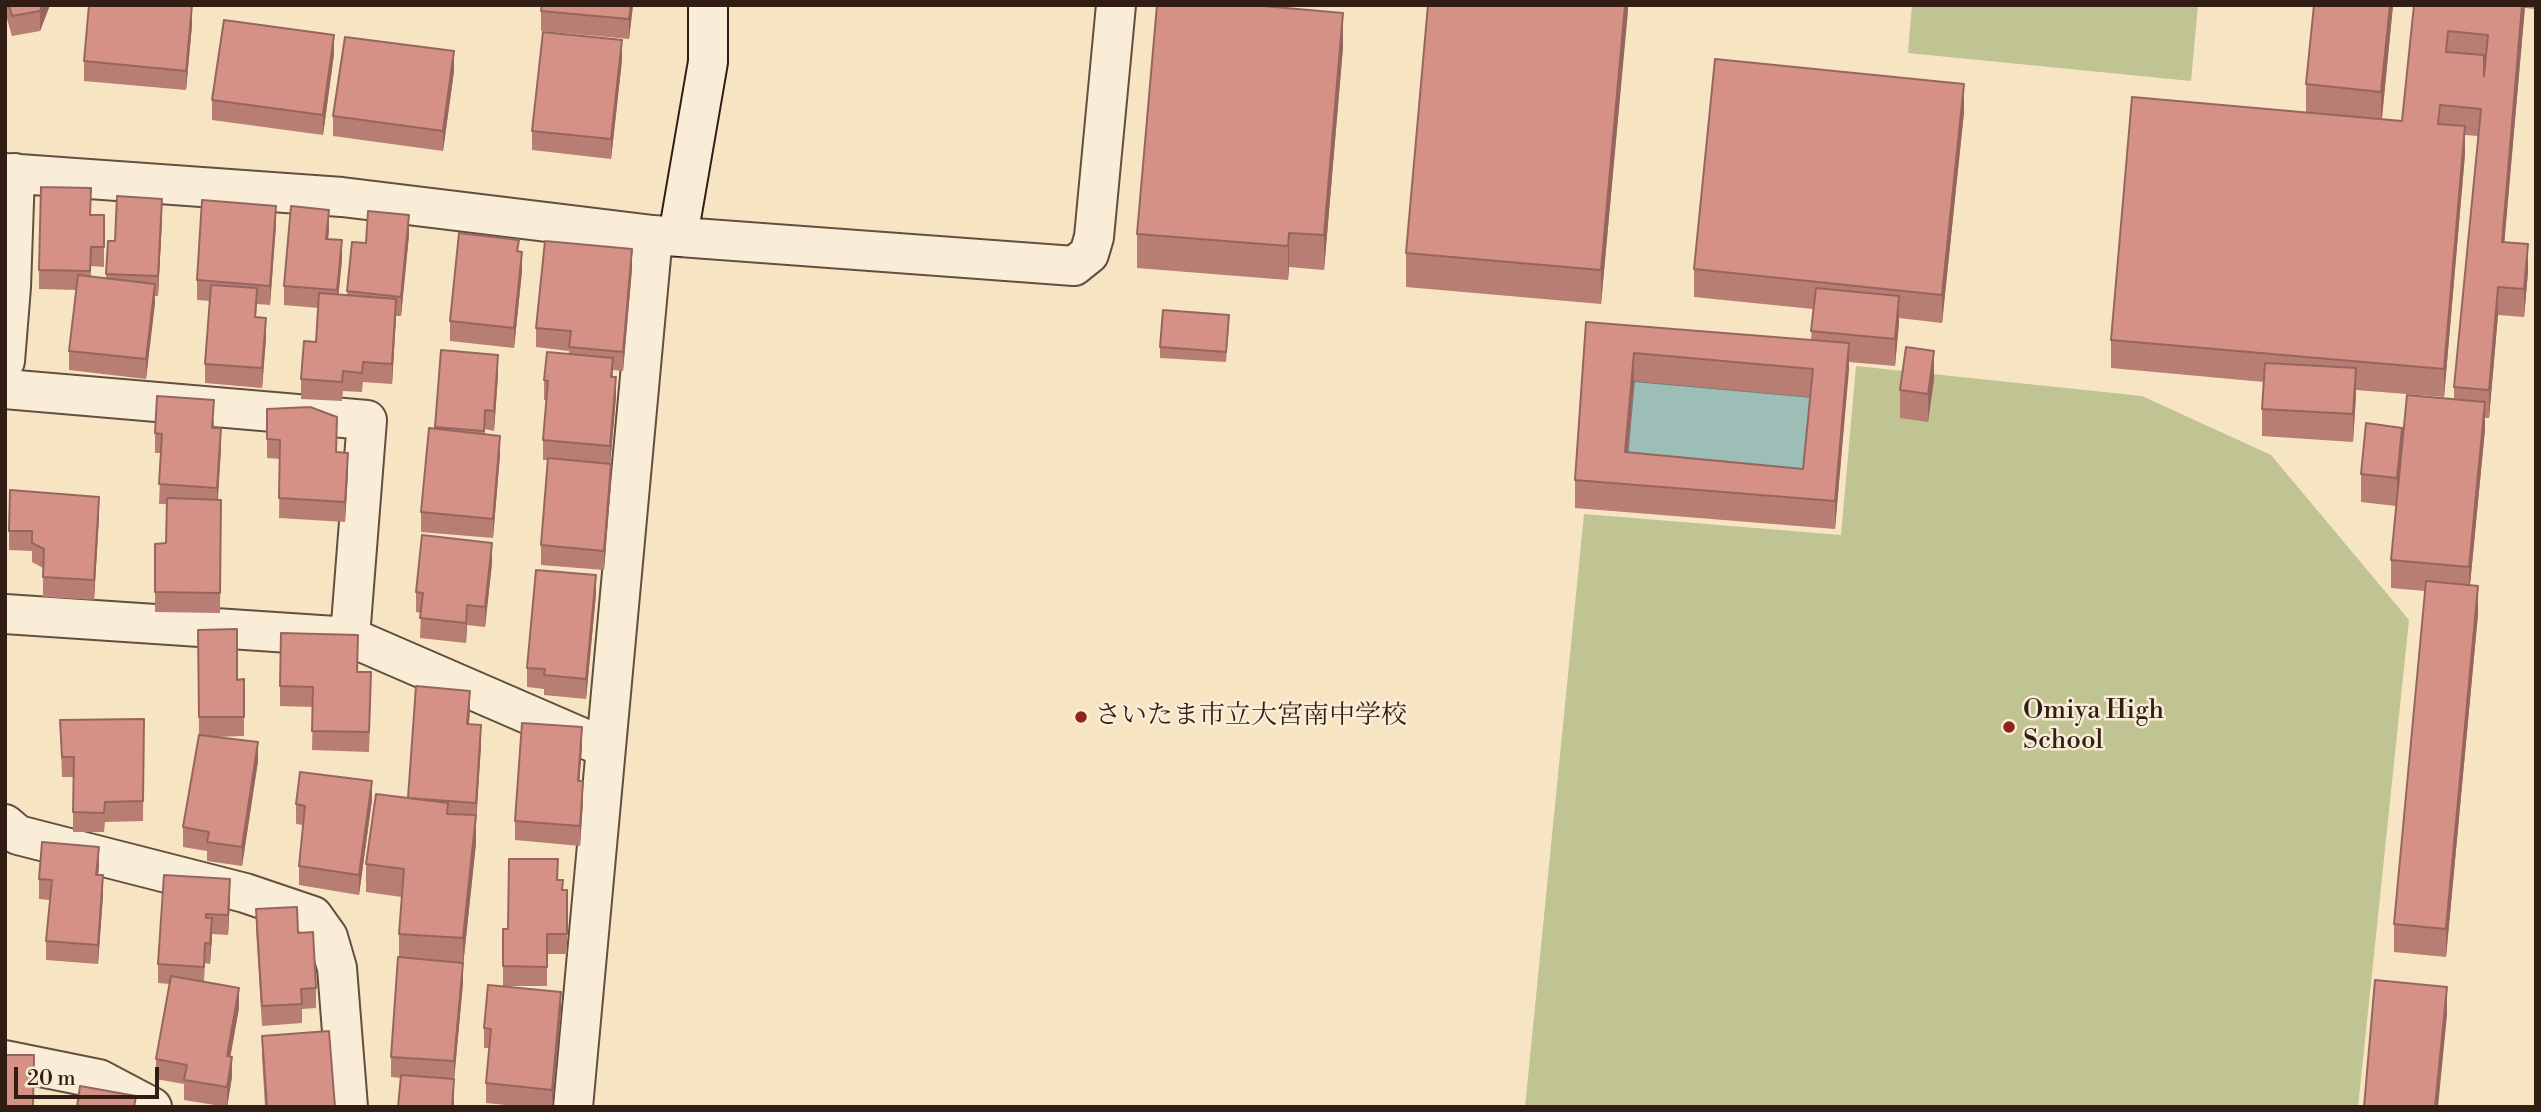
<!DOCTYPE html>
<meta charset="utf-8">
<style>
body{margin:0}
#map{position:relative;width:2541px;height:1112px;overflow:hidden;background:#f7e4c3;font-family:"Libre Bodoni",serif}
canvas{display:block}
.frame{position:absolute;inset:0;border:7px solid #311d13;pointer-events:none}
.scale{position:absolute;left:14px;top:1067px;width:145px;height:32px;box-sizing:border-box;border:4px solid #311d13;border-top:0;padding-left:9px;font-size:21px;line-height:24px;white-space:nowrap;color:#311d13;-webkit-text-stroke:5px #faedd8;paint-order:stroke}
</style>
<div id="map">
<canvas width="2541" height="1112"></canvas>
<div class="frame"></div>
<div class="scale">20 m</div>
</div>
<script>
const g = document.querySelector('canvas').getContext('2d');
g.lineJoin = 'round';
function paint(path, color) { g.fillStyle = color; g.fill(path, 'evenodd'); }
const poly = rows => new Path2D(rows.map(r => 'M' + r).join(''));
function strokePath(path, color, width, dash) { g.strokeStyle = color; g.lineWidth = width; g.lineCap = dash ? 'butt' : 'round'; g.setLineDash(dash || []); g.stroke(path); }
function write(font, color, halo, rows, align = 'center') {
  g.font = font + ' "Libre Bodoni","Noto Serif JP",serif'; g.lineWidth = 5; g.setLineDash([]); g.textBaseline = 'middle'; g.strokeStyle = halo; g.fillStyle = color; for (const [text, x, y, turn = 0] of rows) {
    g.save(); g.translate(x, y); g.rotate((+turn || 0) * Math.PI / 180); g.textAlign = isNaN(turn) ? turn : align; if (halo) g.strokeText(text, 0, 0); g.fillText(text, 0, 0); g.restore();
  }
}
paint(poly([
 [1912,5,2198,5,2191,81,1908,53],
 [1856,366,2142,396,2271,455,2409,620,2358,1107,1525,1107,1584,514,1841,535]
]), '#bfc492');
const water = poly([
 [1634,381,1813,397,1803,496,1625,480,1634,381]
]);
paint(water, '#9dbeb7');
strokePath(water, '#727e75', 2);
const street = poly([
 [5,173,342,197,653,235,1074,266,1089,254,1094,237,1116,5],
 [5,361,11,287,15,173],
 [5,389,367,420,350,637],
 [5,614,350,637,599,745],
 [5,824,18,835,245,893,313,916,328,937,337,968,348,1107],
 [5,1060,99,1079,152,1107],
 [573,1107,653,235]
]);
const secondary = poly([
 [678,236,708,62,708,5]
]);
strokePath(street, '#624f3f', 42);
strokePath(secondary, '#311d13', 42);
strokePath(street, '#faedd8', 38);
strokePath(secondary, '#faedd8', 38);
paint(poly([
 [5,5,50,5,40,31,12,36,5,12],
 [633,5,629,39,541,31,541,11],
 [1628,5,1601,304,1406,287,1406,253],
 [2314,5,2393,5,2382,119,2402,121,2414,5,2536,5,2536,9,2525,8,2504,242,2528,272,2524,317,2498,315,2489,418,2485,418,2485,429,2470,585,2478,614,2446,957,2394,952,2394,924,2425,591,2391,588,2391,560,2396,506,2361,502,2361,474,2402,443,2454,399,2454,387,2478,136,2465,135,2465,154,2444,397,2356,390,2353,442,2262,436,2262,409,2264,382,2111,368,2111,340,2306,112,2306,84],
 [192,25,186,90,84,81,84,61],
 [1343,47,1324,270,1289,267,1288,280,1137,268,1137,234],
 [334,54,323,135,212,120,212,100],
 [622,60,611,159,532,150,532,131],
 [454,71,443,151,333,136,333,116],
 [1964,112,1942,323,1899,318,1895,366,1849,362,1835,529,1575,508,1575,480,1586,322,1811,340,1813,309,1694,297,1694,269],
 [1634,381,1810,397,1803,469,1628,452],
 [91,215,104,234,104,267,91,266,91,277,106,278,108,241,115,241,162,219,158,296,155,296,146,379,69,370,69,351,76,290,39,289,39,270],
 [276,225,270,305,257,304,256,317,266,338,262,388,205,383,205,364,210,301,197,300,197,280],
 [329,230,328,239,342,260,338,295,347,295,352,242,366,243,409,235,401,316,396,316,392,384,363,382,362,392,343,391,342,401,301,399,301,379,316,342,318,308,284,305,284,286],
 [519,251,522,271,514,348,450,341,450,321],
 [632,269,623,371,613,370,613,377,616,397,610,464,611,483,604,570,541,565,541,545,548,460,543,460,543,440,546,400,544,400,544,380,569,354,569,351,536,347,536,328],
 [1229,325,1226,362,1160,358,1160,347],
 [441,350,498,375,494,431,485,429,485,434,500,455,493,538,421,532,421,512,435,429],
 [1934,379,1928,422,1900,418,1900,390],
 [267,409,337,452,348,473,345,522,279,518,280,459,267,458],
 [214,420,214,428,221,448,218,500,221,500,220,613,155,612,155,544,166,543,167,504,159,504,161,453,155,453,155,433],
 [99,517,94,600,43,597,43,568,32,562,32,551,9,550,9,531],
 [492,563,485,627,467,625,466,643,420,638,421,613,416,612,416,592],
 [596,594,586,699,544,695,544,689,527,687,527,668],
 [198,630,237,680,244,679,244,736,214,737,258,761,242,866,207,861,207,851,183,847,183,827,199,735],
 [357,672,371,692,369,752,312,750,313,707,280,706,280,686],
 [470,710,469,724,481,745,476,823,476,843,463,966,463,983,454,1079,454,1107,398,1107,401,1078,391,1077,391,1057,399,957,399,934,402,897,366,892,366,864,408,798],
 [144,719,143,821,105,822,104,832,73,832,73,777,62,777,60,720],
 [582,747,579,781,583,801,580,846,515,840,515,821],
 [372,800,359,895,299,885,299,866,303,825,296,824,296,804],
 [99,867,98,875,103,895,98,964,46,960,46,941,50,900,39,899,39,879],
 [164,875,230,899,228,935,212,934,210,964,205,963,204,982,239,1008,230,1057,232,1077,227,1107,184,1100,184,1084,156,1079,156,1059,170,984,158,983,158,964],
 [558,880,563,890,567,890,567,954,547,954,547,986,503,986,503,929,508,929],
 [256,909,298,933,316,988,316,1008,302,1009,302,1023,262,1026,256,929],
 [561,1012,552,1107,525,1107,486,1103,486,1083,489,1048,484,1048,484,1028],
 [262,1036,335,1107,265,1107,262,1056]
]), '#b87d73');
paint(poly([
 [42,5,50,5,40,31,40,11],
 [192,5,192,25,186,90,186,71],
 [631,5,633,5,629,39,629,19],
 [1625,5,1628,5,1628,11,1601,304,1601,270],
 [2390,5,2393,5,2381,126,2381,92],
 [2522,5,2525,5,2502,270,2502,242],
 [1343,13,1343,47,1324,270,1324,235],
 [334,35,334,54,323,135,323,115],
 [622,40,622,60,611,159,611,139],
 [454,51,454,71,443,151,443,131],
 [1964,84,1964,112,1942,323,1942,295],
 [2465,126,2465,154,2444,397,2444,369],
 [162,199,162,219,158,296,158,276],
 [276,206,276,225,270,305,270,286],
 [329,210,329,230,326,258,326,239],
 [409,215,409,235,401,316,401,297],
 [1289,233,1289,267,1288,280,1288,246],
 [342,240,342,260,337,310,337,290],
 [2528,244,2528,272,2524,317,2524,289],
 [632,249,632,269,623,371,623,352],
 [522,252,522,271,514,348,514,328],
 [155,284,155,304,146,379,146,359],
 [2498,287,2498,315,2489,418,2489,390],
 [1899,296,1899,324,1895,366,1895,339],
 [396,299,396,318,392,384,392,364],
 [266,318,266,338,262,388,262,368],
 [1849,343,1849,370,1835,529,1835,501],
 [1934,351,1934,379,1928,422,1928,394],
 [1634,353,1634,381,1625,480,1625,452],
 [498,355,498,375,494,431,494,411],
 [2356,368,2356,396,2353,442,2353,414],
 [616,377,616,397,610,466,610,446],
 [2485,402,2485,429,2469,595,2469,567],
 [221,428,221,448,217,508,217,488],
 [2402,428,2402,455,2397,506,2397,478],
 [500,436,500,455,493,538,493,519],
 [348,453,348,473,345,522,345,502],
 [611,464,611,483,604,570,604,551],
 [99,497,99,517,94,600,94,580],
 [492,543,492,563,485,627,485,607],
 [596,575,596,594,586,699,586,679],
 [2478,586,2478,614,2446,957,2446,929],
 [467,605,467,625,466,643,466,623],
 [470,691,470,710,467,744,467,724],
 [481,725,481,745,476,823,476,803],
 [582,727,582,747,578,801,578,781],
 [258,742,258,761,242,866,242,847],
 [372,781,372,800,359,895,359,875],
 [583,781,583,801,580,846,580,826],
 [476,815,476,843,463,966,463,938],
 [99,847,99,867,96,895,96,875],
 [103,875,103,895,98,964,98,945],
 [230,879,230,899,228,935,228,915],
 [212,918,212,938,210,964,210,944],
 [463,963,463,983,454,1081,454,1061],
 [2447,987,2447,1015,2438,1107,2435,1107],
 [239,988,239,1008,227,1076,227,1056],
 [561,992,561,1012,552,1107,552,1090],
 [232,1057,232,1077,227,1107,227,1087],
 [454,1079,454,1107,452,1107]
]), '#96665e');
const building = poly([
 [9,5,42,5,40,11,12,16,9,5],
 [89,5,192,5,186,71,84,61,89,5],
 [542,5,631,5,629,19,541,11,542,5],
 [1157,5,1252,5,1343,13,1324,235,1289,233,1288,246,1137,234,1157,5],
 [1428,5,1625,5,1601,270,1406,253,1428,5],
 [2314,5,2390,5,2381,92,2306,84,2314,5],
 [2414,5,2522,5,2502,242,2528,244,2524,289,2498,287,2489,390,2454,387,2481,109,2440,105,2438,124,2465,126,2444,369,2111,340,2132,97,2402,121,2414,5],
 [2448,31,2488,35,2484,76,2484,55,2446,52,2448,31],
 [224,20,334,35,323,115,212,100,224,20],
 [543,32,622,40,611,139,532,131,543,32],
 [345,37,454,51,443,131,333,116,345,37],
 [1715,59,1964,84,1942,295,1694,269,1715,59],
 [41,187,91,188,90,215,104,215,104,247,91,247,90,271,39,270,41,187],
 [117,196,162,199,158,276,106,274,108,241,115,241,117,196],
 [202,200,276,206,270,286,197,280,202,200],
 [291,206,329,210,326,239,342,240,337,290,284,286,291,206],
 [368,211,409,215,401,297,347,291,352,242,366,243,368,211],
 [459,233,519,240,517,251,522,252,514,328,450,321,459,233],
 [545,241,632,249,623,352,569,347,571,331,536,328,545,241],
 [78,275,155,284,146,359,69,351,78,275],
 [211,285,257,288,255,317,266,318,262,368,205,364,211,285],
 [1816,288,1899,296,1895,339,1811,331,1816,288],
 [319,293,396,299,392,364,363,362,362,373,343,371,342,382,301,379,304,341,316,342,319,293],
 [1163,310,1229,315,1226,352,1160,347,1163,310],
 [1586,322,1849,343,1835,501,1575,480,1586,322],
 [1634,353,1813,369,1803,469,1625,452,1634,353],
 [1906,347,1934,351,1928,394,1900,390,1906,347],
 [441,350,498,355,494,411,485,410,484,431,435,427,441,350],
 [547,352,613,358,611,377,616,377,610,446,543,440,548,381,544,380,547,352],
 [2265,363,2356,368,2353,414,2262,409,2265,363],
 [2407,395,2485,402,2469,567,2391,560,2407,395],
 [157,396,214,400,212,428,221,428,217,488,159,484,162,434,155,433,157,396],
 [310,407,337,417,336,452,348,453,345,502,279,498,280,440,267,439,267,409,310,407],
 [2366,423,2402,428,2397,478,2361,474,2366,423],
 [429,428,500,436,493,519,421,512,429,428],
 [548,458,611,464,604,551,541,545,548,458],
 [10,490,99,497,94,580,43,577,44,549,32,543,32,531,9,531,10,490],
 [167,498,221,500,220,593,155,592,155,544,166,543,167,498],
 [422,535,492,543,485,607,467,605,466,623,420,618,423,593,416,592,422,535],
 [536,570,596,575,586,679,544,675,545,669,527,668,536,570],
 [2426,581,2478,586,2446,929,2394,924,2426,581],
 [237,629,237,680,244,679,244,717,199,717,198,630,237,629],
 [281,633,358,635,357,672,371,672,369,732,312,731,313,687,280,686,281,633],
 [416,686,470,691,467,724,481,725,476,803,408,798,416,686],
 [144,719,143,801,105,802,104,813,73,812,74,757,62,757,60,720,144,719],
 [522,723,582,727,578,781,583,781,580,826,515,821,522,723],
 [199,735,258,742,242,847,207,842,209,832,183,827,199,735],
 [300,772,372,781,359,875,299,866,305,806,296,804,300,772],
 [376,794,448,803,447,814,476,815,463,938,399,934,404,869,366,864,376,794],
 [42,842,99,847,96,875,103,875,98,945,46,941,52,880,39,879,42,842],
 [509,859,558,859,557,880,563,880,562,890,567,890,567,934,547,934,547,967,503,966,503,929,508,929,509,859],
 [164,875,230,879,228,915,206,914,206,918,212,918,210,944,205,943,204,967,158,964,164,875],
 [297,907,298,933,313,932,316,988,301,989,302,1004,262,1006,256,909,297,907],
 [398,957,463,963,454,1061,391,1057,398,957],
 [171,976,239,988,227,1056,232,1057,227,1087,184,1080,187,1065,156,1059,171,976],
 [2375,980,2447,987,2435,1107,2364,1107,2375,980],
 [488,985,561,992,552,1090,486,1083,491,1029,484,1028,488,985],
 [329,1031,335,1107,267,1107,262,1036,329,1031],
 [5,1055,34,1055,33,1107,5,1107,5,1055],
 [401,1075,454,1079,452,1107,398,1107,401,1075],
 [80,1086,136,1096,134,1107,77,1107,80,1086]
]);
paint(building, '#d69186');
strokePath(building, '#96665e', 2);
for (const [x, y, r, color] of [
 [1081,717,7,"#8f2418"],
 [2009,727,7,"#8f2418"]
]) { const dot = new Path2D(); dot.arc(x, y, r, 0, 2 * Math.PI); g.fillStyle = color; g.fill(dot); strokePath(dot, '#faedd8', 2.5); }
write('26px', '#311d13', '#faedd8', [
 ["Omiya High",2023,712],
 ["School",2023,742],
 ["さいたま市立大宮南中学校",1095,717]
], 'left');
</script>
